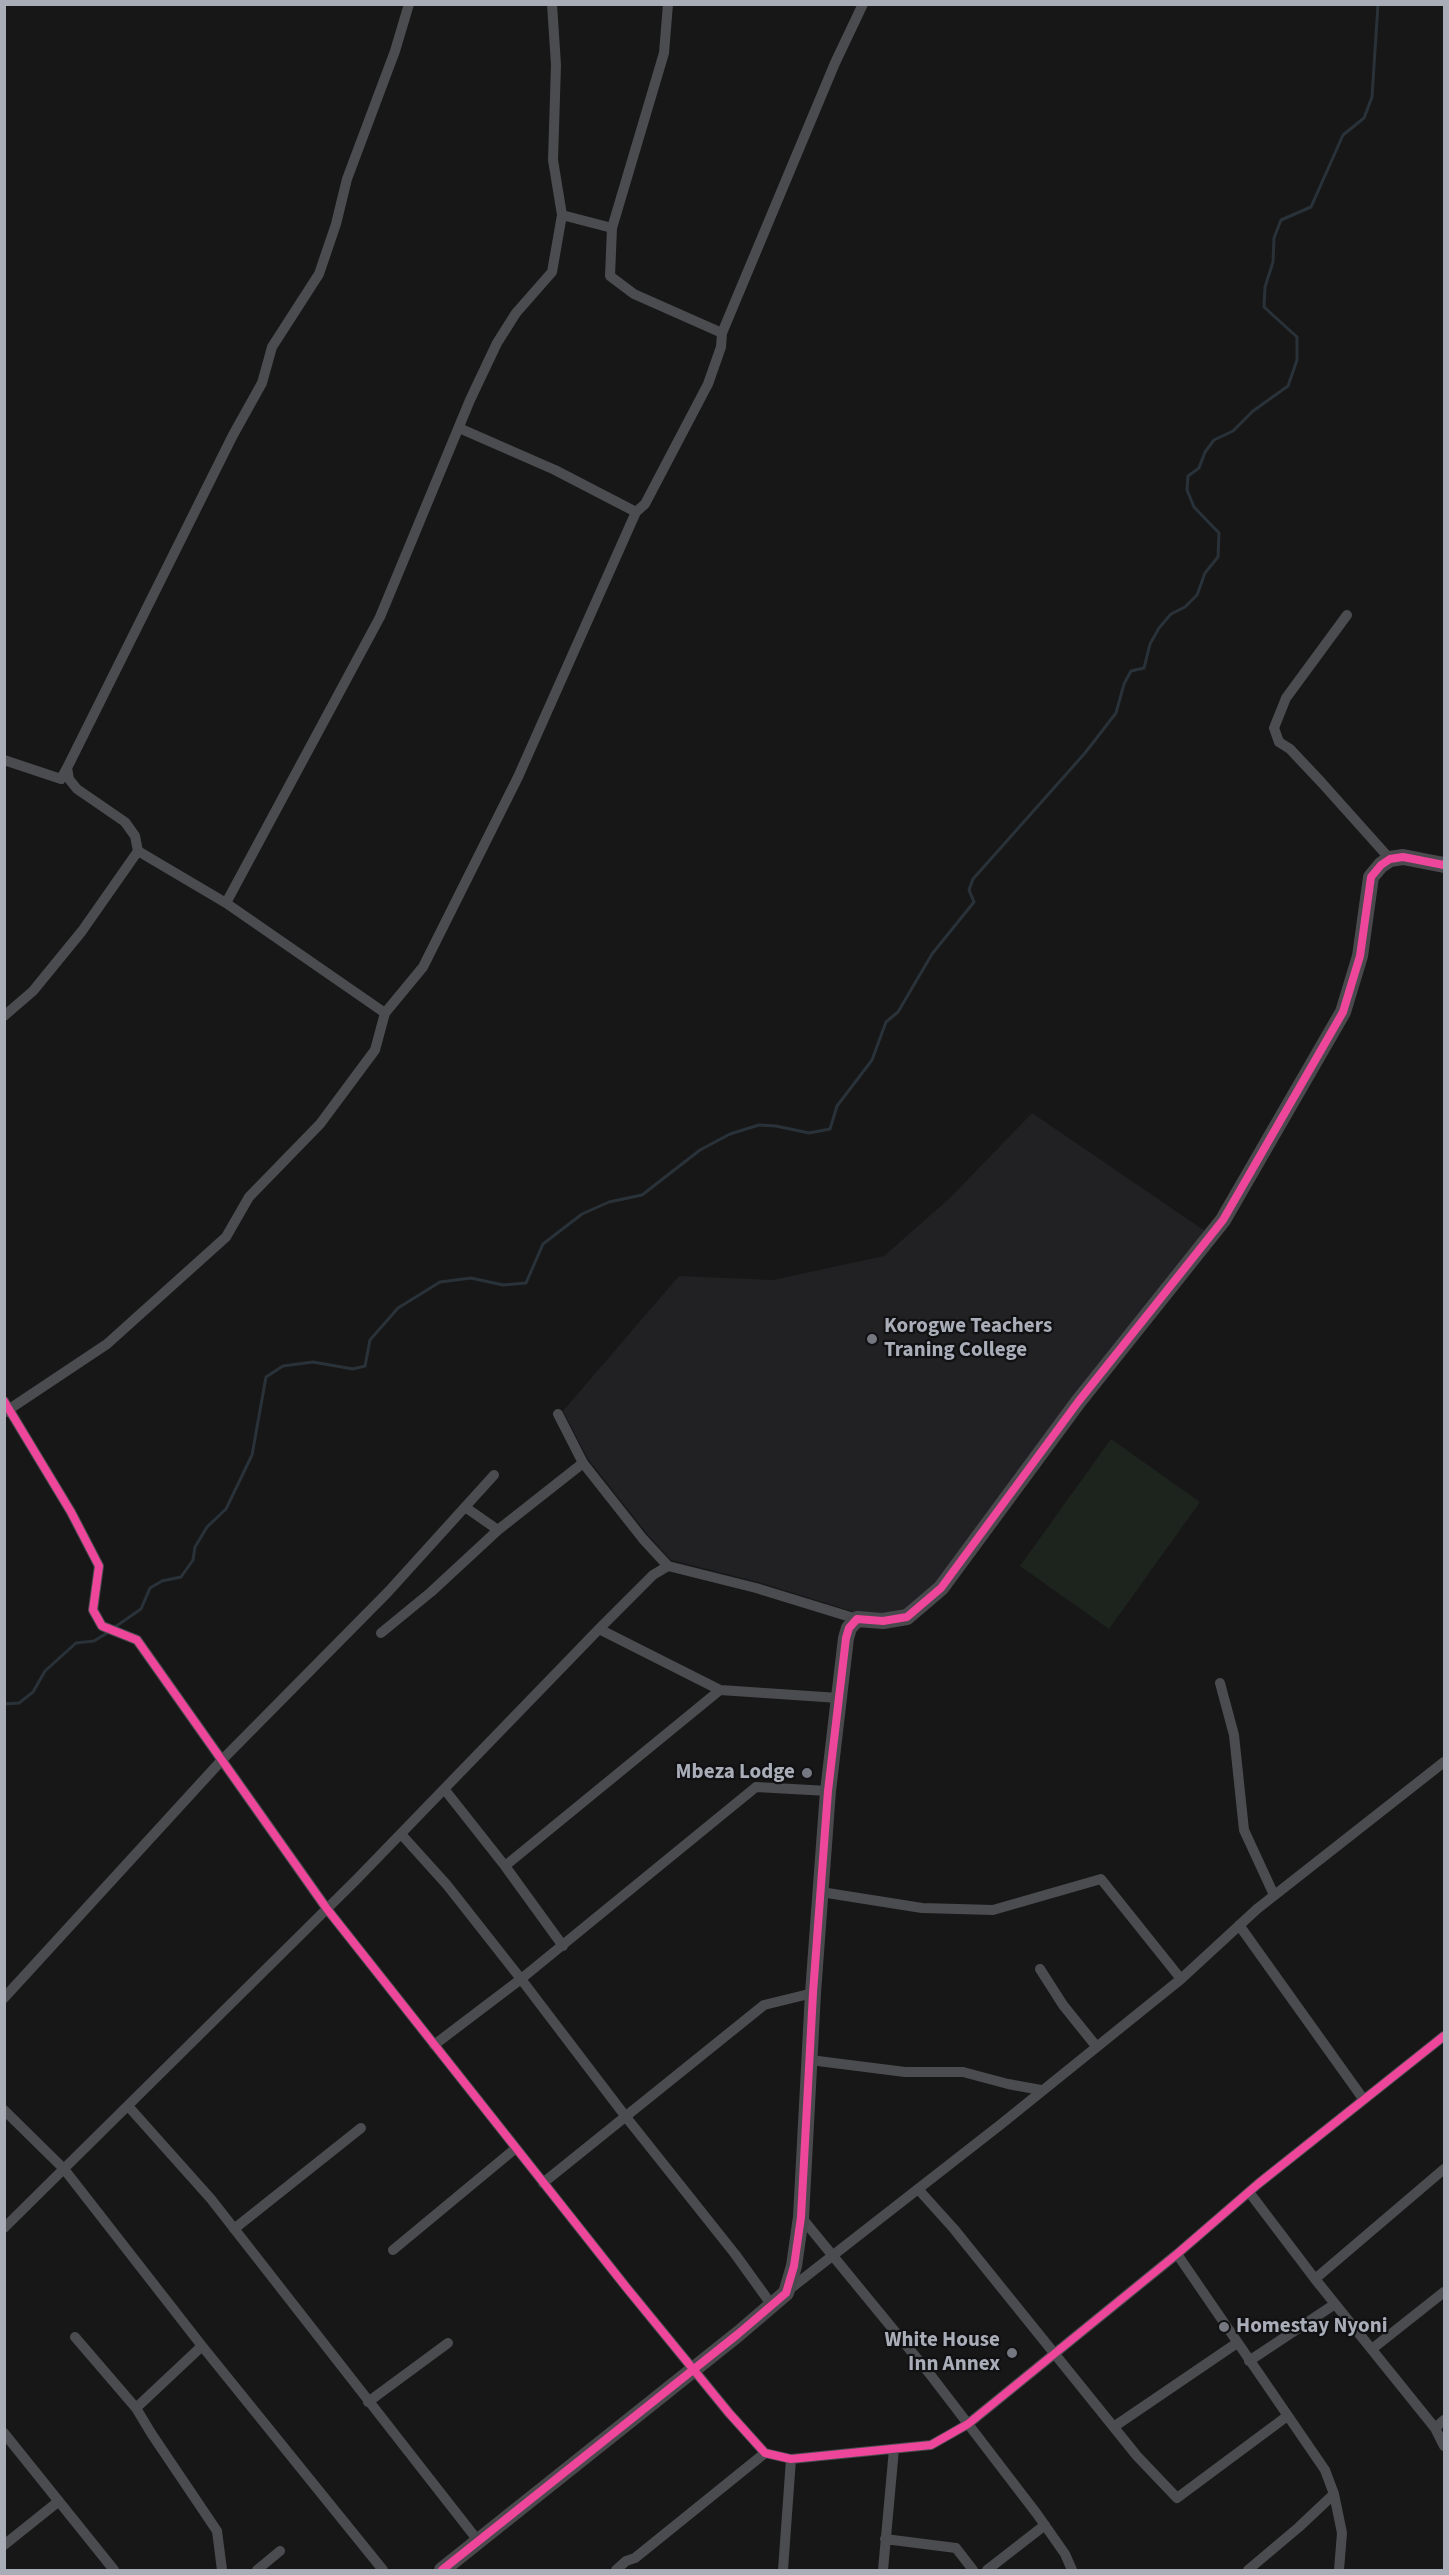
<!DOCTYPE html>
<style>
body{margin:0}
#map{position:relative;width:1449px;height:2575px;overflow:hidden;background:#171717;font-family:"Source Sans 3",sans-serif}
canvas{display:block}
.frame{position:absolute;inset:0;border:6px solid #a8adb8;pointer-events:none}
</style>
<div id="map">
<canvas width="1449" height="2575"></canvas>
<div class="frame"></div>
</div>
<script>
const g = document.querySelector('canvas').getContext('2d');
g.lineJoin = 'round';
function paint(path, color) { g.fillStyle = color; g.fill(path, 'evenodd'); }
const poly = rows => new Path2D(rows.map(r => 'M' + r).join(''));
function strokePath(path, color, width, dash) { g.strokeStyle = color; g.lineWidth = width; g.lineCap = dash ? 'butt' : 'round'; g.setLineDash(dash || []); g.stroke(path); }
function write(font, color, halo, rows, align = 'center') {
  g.font = font + ' "Source Sans 3",sans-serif'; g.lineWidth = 4.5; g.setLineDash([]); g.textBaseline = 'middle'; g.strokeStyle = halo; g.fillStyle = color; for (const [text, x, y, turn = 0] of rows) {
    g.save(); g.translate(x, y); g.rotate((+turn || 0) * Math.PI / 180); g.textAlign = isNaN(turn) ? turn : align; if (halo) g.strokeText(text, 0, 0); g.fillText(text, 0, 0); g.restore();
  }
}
paint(poly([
 [1032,1113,1205,1231,936,1583,905,1611,883,1613,855,1612,758,1582,671,1560,648,1535,588,1459,563,1411,679,1276,773,1280,884,1256,950,1198]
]), '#212123');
paint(poly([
 [1111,1439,1200,1502,1109,1629,1020,1566]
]), '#1d241e');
strokePath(poly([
 [115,1627,141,1609,150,1588,162,1581,181,1577,193,1560,195,1547,207,1527,226,1509,252,1455,266,1377,283,1366,313,1362,353,1369,365,1366,370,1340,398,1308,440,1282,471,1278,503,1285,526,1283,543,1244,582,1214,609,1202,642,1195,700,1150,730,1134,759,1125,776,1126,809,1133,830,1129,837,1106,872,1060,886,1022,898,1012,932,954,974,902,969,890,973,879,1085,753,1116,713,1124,684,1131,671,1144,668,1150,644,1159,628,1171,614,1185,607,1197,595,1205,573,1218,557,1219,533,1194,507,1187,490,1188,476,1199,468,1205,452,1214,440,1233,431,1253,411,1288,386,1297,360,1297,337,1264,307,1265,287,1273,262,1274,238,1281,220,1311,207,1343,135,1364,118,1372,97,1378,4],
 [4,1704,19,1703,33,1692,45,1671,76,1643,94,1641,107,1633]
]), '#2a3239', 3);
strokePath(poly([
 [668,4,664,53,612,228,610,276,634,294,722,333],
 [562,215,612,228],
 [459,428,555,470,636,512],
 [1347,615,1286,698,1274,728,1279,742,1290,749,1322,783,1390,859],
 [4,760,61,779,67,768],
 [138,851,226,903,385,1013],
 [226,903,380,617,470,400,497,343,516,313,552,272,562,215,553,160,556,65,552,4],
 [4,1016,33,991,82,931,138,851,135,836,125,822,77,789,69,779,67,768,233,435,262,383,272,347,319,274,336,224,347,179,395,51,409,4],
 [4,1401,71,1512,99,1566,93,1610,102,1626,137,1640,327,1909,626,2287,729,2413,765,2453,791,2459,931,2445,968,2424,1177,2254,1258,2184,1444,2036],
 [5,1412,107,1344,226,1237,249,1197,320,1124,375,1050,385,1013,423,967,518,777,636,512,645,504,708,384,721,347,722,333,835,63,863,4],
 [558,1414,583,1463,643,1539,668,1566,756,1588,857,1619],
 [465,1507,498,1530],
 [599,1629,720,1690,839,1698],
 [381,1633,431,1592,498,1530,583,1463],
 [1220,1683,1234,1735,1244,1830,1274,1895],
 [445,1790,505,1866,563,1946],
 [401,1834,447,1885,521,1979,626,2117,735,2254,771,2304],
 [505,1866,720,1690],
 [821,1892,922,1908,993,1910,1101,1879,1181,1979],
 [1239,1925,1364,2100],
 [1040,1969,1063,2005,1096,2046],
 [4,1998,221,1761,388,1592,494,1475],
 [434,2045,521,1979,756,1787,828,1791],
 [810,2060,905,2072,963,2072,1008,2084,1041,2090],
 [128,2106,211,2199,479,2542],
 [4,2110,64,2169,202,2346,383,2570],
 [543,2183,764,2005,813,1993],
 [918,2189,954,2229,1137,2456,1177,2498,1286,2417],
 [1249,2192,1315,2279,1435,2428,1444,2446],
 [801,2217,929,2373,1037,2514,1065,2554,1072,2570],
 [4,2228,356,1880,599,1629,653,1575,668,1566],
 [234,2229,361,2128],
 [393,2250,516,2148],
 [1177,2254,1325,2470,1334,2494,1342,2533,1339,2570],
 [1315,2279,1444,2169],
 [786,2292,1000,2125,1181,1979,1257,1909,1444,1762],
 [75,2337,136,2408],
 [202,2346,136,2408,151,2433,217,2531,222,2570],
 [1372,2349,1444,2292],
 [1249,2361,1335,2304],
 [368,2402,448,2343],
 [1115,2426,1237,2343],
 [1435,2428,1444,2420],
 [4,2433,114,2570],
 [885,2539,956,2548,973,2570],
 [4,2545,59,2501],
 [257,2570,280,2551],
 [616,2570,626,2561,635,2558,765,2453],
 [783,2570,791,2459],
 [883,2570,894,2449],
 [987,2570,1045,2525],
 [1248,2570,1299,2527,1334,2494]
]), '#4b4c50', 10);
strokePath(poly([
 [442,2570,738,2334,786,2293,794,2266,801,2217,813,1993,828,1791,846,1638,849,1628,857,1619,883,1621,907,1617,941,1588,1078,1402,1223,1220,1343,1012,1360,956,1371,877,1381,865,1390,859,1403,857,1444,865]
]), '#4a4a4e', 16);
strokePath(poly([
 [4,1401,71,1512,99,1566,93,1610,102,1626,137,1640,327,1909,626,2287,729,2413,765,2453,791,2459,931,2445,968,2424,1177,2254,1258,2184,1444,2036],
 [442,2570,738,2334,786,2293,794,2266,801,2217,813,1993,828,1791,846,1638,849,1628,857,1619,883,1621,907,1617,941,1588,1078,1402,1223,1220,1343,1012,1360,956,1371,877,1381,865,1390,859,1403,857,1444,865]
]), '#ed469a', 8);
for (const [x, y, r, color] of [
 [872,1339,6,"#757880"],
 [807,1773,6,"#757880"],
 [1224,2327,6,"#757880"],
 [1012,2353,6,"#757880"]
]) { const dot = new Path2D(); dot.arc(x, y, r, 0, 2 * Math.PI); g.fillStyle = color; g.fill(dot); strokePath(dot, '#111113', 2); }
write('bold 21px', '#a8adb8', '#111113', [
 ["Korogwe Teachers",884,1327],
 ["Traning College",884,1351],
 ["Mbeza Lodge",795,1773,"right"],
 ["Homestay Nyoni",1236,2327],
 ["White House",1000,2341,"right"],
 ["Inn Annex",1000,2365,"right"]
], 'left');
</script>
